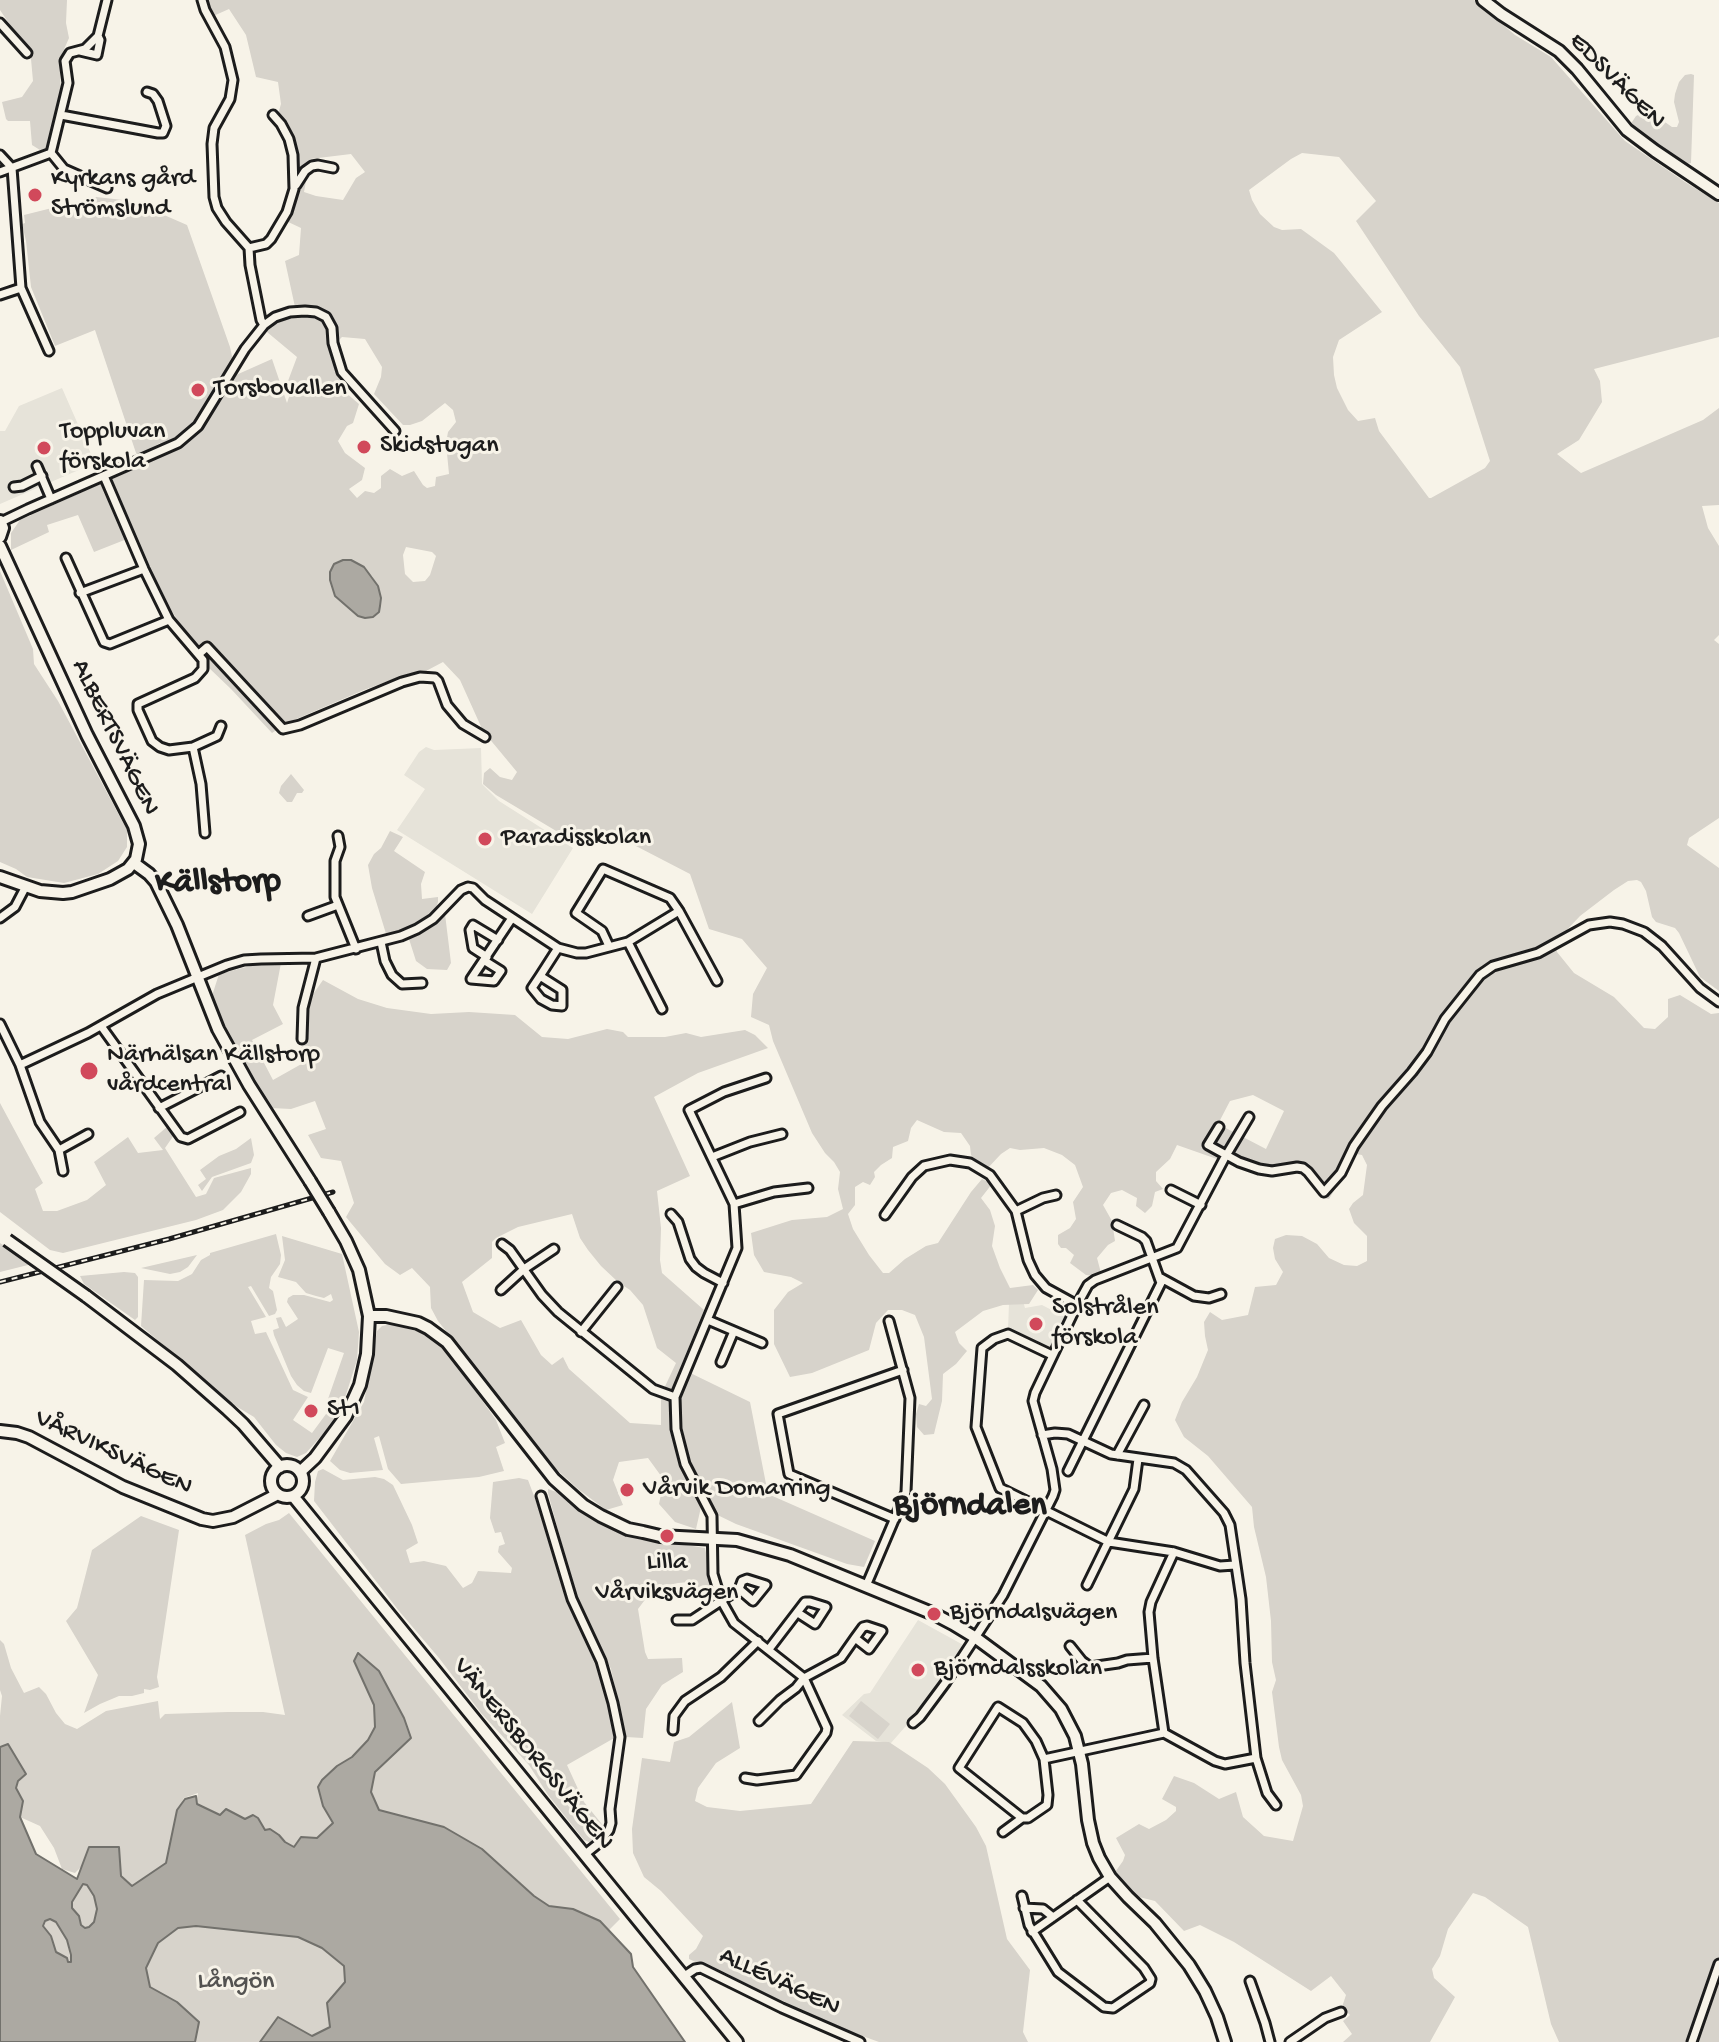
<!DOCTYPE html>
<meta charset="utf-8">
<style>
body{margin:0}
canvas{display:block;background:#f7f3e8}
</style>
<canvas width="1719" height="2042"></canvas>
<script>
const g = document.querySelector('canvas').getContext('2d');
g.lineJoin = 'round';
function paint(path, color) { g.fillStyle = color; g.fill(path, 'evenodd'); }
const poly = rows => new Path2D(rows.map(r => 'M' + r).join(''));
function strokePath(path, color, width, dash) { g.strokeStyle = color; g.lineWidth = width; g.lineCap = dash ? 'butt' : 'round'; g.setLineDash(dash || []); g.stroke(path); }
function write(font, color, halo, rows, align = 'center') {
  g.font = font + ' "Gochi Hand",sans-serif'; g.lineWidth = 6; g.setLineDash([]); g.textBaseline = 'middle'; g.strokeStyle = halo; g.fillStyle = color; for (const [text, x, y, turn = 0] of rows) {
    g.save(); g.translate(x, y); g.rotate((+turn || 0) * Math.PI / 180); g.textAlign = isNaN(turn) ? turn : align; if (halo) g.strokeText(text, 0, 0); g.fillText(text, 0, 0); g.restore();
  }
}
paint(poly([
 [62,388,95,463,0,504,0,431,5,431,19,406],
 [426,747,434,750,481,748,482,784,499,801,573,848,532,914,397,830,425,789,404,775,419,752],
 [1023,1301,1025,1308,1042,1305,1067,1318,1052,1347,1047,1349,1008,1330,1009,1303],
 [918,1620,967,1647,915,1718,905,1727,891,1743,876,1741,842,1715,864,1694,870,1693]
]), '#e6e3d9');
paint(poly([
 [0,0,67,0,66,23,69,38,62,54,60,75,61,91,46,149,40,150,32,145,30,121,8,121,6,119,2,102,22,97,33,81,30,48,20,40,0,10],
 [203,0,1474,0,1515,35,1551,57,1625,141,1685,182,1719,203,1719,337,1594,369,1600,381,1602,402,1579,440,1557,454,1581,473,1703,420,1719,408,1719,505,1702,506,1708,528,1719,546,1719,635,1714,640,1719,644,1719,818,1689,838,1687,845,1719,868,1719,991,1700,977,1679,933,1675,928,1656,922,1652,917,1646,891,1641,882,1637,880,1628,881,1614,890,1580,916,1563,934,1553,940,1557,952,1574,973,1614,997,1644,1028,1655,1029,1668,1017,1668,999,1680,995,1711,1014,1719,1013,1719,2042,1559,2042,1551,2024,1528,1927,1485,1897,1473,1893,1448,1929,1440,1956,1432,1969,1434,1978,1455,1997,1430,2042,1343,2042,1352,2034,1343,2021,1350,2015,1342,2007,1346,1995,1331,1976,1311,1991,1234,1942,1200,1925,1184,1931,1155,1901,1131,1895,1113,1875,1123,1861,1125,1855,1116,1838,1139,1824,1149,1829,1166,1820,1176,1811,1176,1807,1162,1799,1174,1776,1194,1783,1219,1799,1236,1792,1243,1817,1264,1836,1293,1841,1303,1806,1301,1795,1282,1760,1279,1747,1272,1692,1276,1680,1272,1662,1271,1621,1266,1577,1254,1527,1252,1507,1208,1456,1184,1437,1175,1420,1182,1402,1197,1377,1208,1350,1205,1336,1204,1322,1210,1312,1222,1320,1248,1315,1255,1287,1276,1285,1283,1272,1275,1259,1273,1248,1275,1239,1286,1235,1302,1236,1317,1244,1329,1258,1344,1265,1357,1266,1367,1261,1367,1236,1354,1223,1349,1209,1353,1203,1363,1195,1367,1165,1362,1155,1356,1154,1329,1199,1321,1198,1302,1171,1273,1174,1251,1171,1177,1145,1170,1159,1156,1172,1156,1181,1163,1189,1155,1192,1152,1206,1145,1213,1136,1206,1137,1198,1122,1190,1111,1193,1103,1205,1112,1221,1115,1241,1108,1245,1097,1258,1101,1273,1094,1276,1086,1275,1070,1263,1074,1255,1066,1248,1061,1248,1058,1244,1058,1235,1070,1228,1076,1219,1073,1202,1083,1187,1075,1165,1062,1155,1044,1148,1020,1150,1010,1148,1001,1154,986,1170,971,1155,970,1146,961,1133,944,1132,917,1120,911,1128,908,1141,893,1147,892,1158,881,1165,874,1172,875,1177,870,1185,863,1182,855,1187,855,1205,848,1214,853,1229,869,1255,883,1273,889,1273,905,1259,926,1246,938,1243,971,1192,982,1179,992,1184,981,1198,990,1210,995,1226,992,1246,1000,1268,1010,1288,1033,1285,1038,1290,1029,1304,1003,1305,983,1311,955,1332,959,1343,967,1351,956,1364,943,1374,942,1401,934,1434,924,1435,917,1427,916,1414,919,1404,926,1406,932,1399,924,1337,915,1315,902,1310,888,1310,876,1323,869,1350,812,1373,790,1377,774,1344,774,1310,788,1292,803,1283,791,1277,764,1272,754,1255,751,1233,792,1220,827,1217,843,1209,838,1189,840,1172,834,1162,825,1153,812,1133,773,1041,769,1025,751,1017,753,994,767,968,742,939,709,929,690,874,607,831,583,847,496,795,483,784,484,773,490,768,500,777,512,780,517,772,483,731,460,680,443,662,426,671,410,673,364,690,287,723,272,733,231,689,208,667,206,656,193,644,155,585,110,481,112,476,164,452,160,443,137,456,95,330,55,346,31,287,26,241,22,224,25,223,24,215,96,197,132,201,187,225,230,347,236,375,272,359,287,403,289,397,288,381,297,357,267,332,264,320,295,307,285,261,299,255,301,228,284,220,292,205,290,133,278,114,281,104,278,82,256,77,246,35,229,9,211,17],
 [1302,153,1339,157,1376,201,1356,221,1419,316,1460,367,1490,461,1485,468,1431,498,1429,498,1379,431,1375,418,1358,421,1348,410,1337,388,1334,375,1333,357,1339,340,1382,312,1334,253,1301,229,1282,230,1274,227,1260,214,1252,200,1249,190,1291,159],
 [351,154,365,172,356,178,343,200,316,196,304,192,310,159],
 [342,337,365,339,382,367,381,377,374,394,403,425,410,425,422,421,445,403,453,410,456,422,448,432,446,443,449,474,436,477,435,486,427,488,423,485,414,471,402,476,390,469,381,476,381,488,374,493,365,491,357,498,349,489,362,480,365,468,345,453,338,441,347,426,353,423,359,404,345,392,331,348],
 [406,547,432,552,436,556,430,575,425,581,413,582,405,574,403,555],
 [334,564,372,576,378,587,381,598,330,580,330,572],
 [1253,1095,1284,1111,1266,1149,1218,1124,1230,1101],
 [1691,74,1694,75,1691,163,1683,165,1630,130,1630,125,1636,116,1648,110,1672,127,1677,127,1679,122,1674,102,1675,94,1679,82,1685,75],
 [100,484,103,487,111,501,127,539,94,552,78,515,47,525,49,532,11,550,11,533,20,520],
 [0,571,33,649,34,664,58,701,127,830,127,847,118,861,98,874,64,883,27,877,16,869,0,862],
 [291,774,304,790,302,793,297,793,292,802,287,802,279,793,281,786],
 [390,831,403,837,394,851,425,872,421,884,422,899,438,897,438,902,436,908,429,917,419,923,387,937,372,888,368,865,374,854,381,848],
 [445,914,451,963,447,970,427,969,416,961,409,939],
 [281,963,273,1005,283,1024,252,1040,273,1080,305,1062,299,1050,308,1040,309,1000,323,980,358,999,387,1008,431,1014,469,1012,515,1015,542,1037,568,1039,607,1029,623,1032,628,1037,665,1037,686,1033,701,1037,745,1030,755,1035,768,1048,698,1073,654,1097,690,1176,657,1191,661,1228,660,1260,662,1273,704,1310,680,1368,750,1402,768,1494,875,1541,864,1567,847,1564,736,1524,701,1507,696,1529,675,1522,659,1504,664,1480,648,1458,619,1462,613,1480,623,1505,606,1510,578,1489,554,1467,438,1321,431,1308,430,1287,412,1268,400,1275,385,1264,346,1217,354,1203,341,1161,321,1158,308,1135,326,1129,315,1101,291,1109,271,1108,227,1039,211,999,219,974,258,964],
 [572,1214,580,1238,588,1250,601,1266,618,1282,630,1290,643,1305,657,1348,676,1363,661,1395,661,1425,630,1423,569,1369,563,1357,552,1365,541,1355,521,1320,500,1328,473,1312,462,1282,492,1258,492,1242,496,1238,518,1227],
 [0,1103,43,1183,35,1189,43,1211,57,1211,87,1200,106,1185,94,1162,128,1137,138,1153,163,1150,154,1138,168,1126,174,1135,165,1148,196,1197,206,1194,214,1178,251,1168,251,1174,241,1192,223,1210,196,1220,63,1253,50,1250,0,1212],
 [251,1138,254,1155,251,1163,212,1177,202,1191,198,1185,206,1179,200,1170,219,1156,236,1149],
 [276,1234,281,1255,280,1264,271,1277,269,1288,273,1291,277,1310,275,1314,269,1316,251,1286,248,1287,266,1317,251,1321,255,1334,266,1332,293,1390,308,1397,293,1420,312,1433,326,1414,332,1413,336,1416,323,1434,306,1453,297,1457,286,1453,276,1445,254,1417,234,1405,141,1326,144,1280,178,1281,192,1274,201,1260,210,1255,210,1253],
 [282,1236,342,1254,359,1332,357,1360,343,1404,339,1405,328,1399,344,1353,328,1348,311,1393,304,1391,297,1385,291,1376,274,1335,273,1330,279,1328,276,1318,281,1317,286,1327,298,1319,287,1302,288,1298,293,1295,304,1295,330,1302,333,1300,331,1294,324,1298,316,1296,306,1293,296,1282,278,1277,285,1260],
 [0,1243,32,1264,0,1272],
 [197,1255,188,1267,180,1272,170,1274,141,1268],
 [124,1272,135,1273,138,1277,138,1317,135,1320,84,1284,80,1276],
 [391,1324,423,1333,436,1341,455,1362,496,1420,505,1443,496,1447,504,1471,479,1477,401,1484,388,1469,379,1436,374,1438,383,1470,350,1473,340,1470,330,1461,364,1402,377,1331,382,1326],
 [323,1469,343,1480,375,1477,384,1479,393,1485,412,1525,418,1543,406,1550,410,1563,424,1561,446,1566,463,1588,472,1583,478,1571,511,1573,512,1568,498,1552,499,1546,505,1544,501,1532,495,1533,490,1518,493,1482,519,1478,528,1480,548,1533,571,1606,588,1639,596,1659,616,1737,567,1765,584,1802,605,1828,600,1838,591,1843,584,1840,548,1795,529,1765,481,1713,439,1658,399,1611,314,1501,315,1482,318,1471],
 [548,1489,562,1494,598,1520,642,1538,705,1548,715,1599,705,1605,696,1588,689,1582,678,1583,664,1586,647,1597,638,1609,645,1652,648,1659,682,1658,683,1672,662,1685,646,1709,643,1738,626,1737,611,1669,574,1589,548,1493],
 [289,1513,620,1919,608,1931,600,1921,573,1909,549,1906,533,1896,482,1849,444,1827,379,1810,371,1792,375,1772,411,1738,358,1653,354,1662,374,1705,375,1727,368,1740,352,1757,337,1766,322,1780,323,1806,333,1823,317,1838,301,1837,294,1847,285,1842,279,1834,270,1830,265,1830,262,1824,245,1819,226,1809,221,1815,196,1804,198,1793,184,1798,177,1810,166,1863,132,1886,89,1847,83,1865,75,1873,62,1869,54,1848,40,1826,20,1817,23,1801,16,1788,18,1781,8,1745,0,1747,0,1716,2,1696,0,1690,0,1640,4,1644,11,1668,24,1693,39,1687,46,1694,56,1713,65,1724,77,1729,106,1711,158,1701,160,1719,165,1714,228,1712,263,1712,285,1715,245,1535,266,1524,279,1520],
 [141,1516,179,1530,157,1677,159,1687,150,1690,144,1689,144,1693,132,1696,119,1696,100,1704,84,1713,98,1675,66,1621,77,1608,92,1550],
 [861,1701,890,1724,878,1739,849,1716],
 [732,1702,740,1748,716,1763,698,1788,695,1801,707,1807,740,1811,811,1804,853,1741,889,1742,928,1768,945,1784,976,1827,986,1846,1007,1939,1030,1970,1023,2032,1028,2042,879,2042,824,2022,689,1959,689,1955,696,1949,703,1936,661,1891,644,1877,633,1853,632,1829,642,1758,670,1762,674,1742,689,1737],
 [83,1884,87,1885,94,1896,97,1909,94,1922,89,1927,84,1928,81,1925,79,1916,72,1908,72,1902],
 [50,1919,56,1922,67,1940,71,1962,68,1962,67,1958,56,1952,51,1936,43,1926,45,1921],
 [196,1926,298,1937,322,1948,344,1965,345,1981,327,2003,330,2027,312,2036,278,2017,260,2042,195,2042,199,2022,177,2002,150,1987,146,1968,158,1943,178,1928]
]), '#d7d3cb');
const water = poly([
 [343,560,351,560,364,567,378,586,381,598,380,606,379,612,373,617,365,618,358,616,335,596,330,580,330,572,334,564,343,560],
 [358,1653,379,1671,404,1718,411,1738,375,1772,371,1792,379,1810,444,1827,482,1849,534,1896,549,1906,573,1909,600,1921,631,1954,633,1967,685,2042,260,2042,278,2017,312,2036,330,2027,327,2003,345,1982,344,1966,322,1948,298,1937,196,1926,178,1928,158,1943,146,1968,150,1987,177,2002,199,2022,195,2042,0,2042,0,1747,8,1744,26,1774,18,1781,16,1788,23,1801,20,1817,36,1854,77,1879,89,1847,119,1847,121,1876,132,1886,166,1863,177,1810,185,1799,196,1796,197,1804,220,1815,226,1809,245,1819,253,1815,258,1818,265,1830,270,1829,279,1835,285,1842,294,1847,301,1837,317,1838,333,1823,323,1806,318,1787,322,1780,337,1766,352,1757,368,1740,375,1727,374,1705,354,1661,358,1653],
 [83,1884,87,1885,94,1896,97,1909,94,1922,89,1927,85,1928,81,1925,79,1916,72,1908,72,1902,83,1884],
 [50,1919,56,1922,67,1940,71,1955,71,1962,68,1962,67,1958,56,1952,51,1936,43,1926,45,1921,50,1919]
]);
paint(water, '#aca9a2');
strokePath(water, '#72716c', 2);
const street = poly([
 [202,0,205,10,225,47,233,80,230,99,214,128,212,144,214,197,217,208,226,222,249,248,250,265,261,320,264,325],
 [0,23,27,53],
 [98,36,85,49,70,53,65,61,68,83,51,153,64,169,107,188],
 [80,51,97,55,100,40,98,36,107,0],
 [61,115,158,133,163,133,166,126,158,101,153,94,147,92],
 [0,155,12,168,21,288,49,351],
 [0,172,51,153],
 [296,185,305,171,312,166,318,165,333,168],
 [249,248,266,244,271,239,287,212,294,189,293,155,289,139,281,124,273,115],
 [0,295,21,288],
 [37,466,51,499],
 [104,476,144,569,169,620,203,660,203,669,195,678,138,704,138,710,152,741,160,747,169,750,193,747,217,736,221,726],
 [14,487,22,486,42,476],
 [1,522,28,509,178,443,198,426,245,349,264,325,275,317,290,312,305,311,316,312,326,317,332,328,333,343,342,372,395,431],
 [66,558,104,642,110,644,169,620],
 [80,593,144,569],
 [199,654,207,647,283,729,300,725,402,682,420,677,435,678,438,681,447,705,463,724,485,737],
 [193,747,201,784,205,833],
 [338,836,340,847,335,861,335,897,356,949],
 [308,916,338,905],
 [0,918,15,907,26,886],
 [381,942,385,961,392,975,402,984,422,983],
 [628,942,662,1009],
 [609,946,602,931,576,913,603,869,670,898,679,911,717,981],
 [487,957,473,948,470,930,473,925,498,940],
 [485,961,501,971,494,981,471,979,512,918],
 [540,976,562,990,562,1006,552,1005,541,999,532,988,540,976,558,948],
 [0,1024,20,1065,40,1122,59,1150,63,1171],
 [101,1026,181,1137,188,1139,240,1112],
 [302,1039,303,1008,316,958],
 [20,1065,88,1033,157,994,227,965,244,960,261,959,316,958,401,936,417,929,433,919,461,890,468,887,473,888,485,900,558,948,577,953,586,953,628,942,679,911],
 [159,1108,221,1076],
 [1219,1127,1208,1145,1239,1162,1259,1169,1272,1171,1297,1167,1303,1168,1308,1172,1324,1192,1341,1173,1354,1146,1382,1106,1412,1072,1427,1052,1445,1019,1480,975,1493,966,1538,953,1589,925,1610,922,1623,924,1644,932,1662,946,1700,988,1719,1002],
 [59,1150,88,1134],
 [712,1157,750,1142,782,1134],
 [1171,1190,1201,1205],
 [734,1204,774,1192,808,1188],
 [1016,1211,1043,1198,1056,1195],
 [671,1214,678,1222,690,1259,696,1267,704,1273,723,1283],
 [885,1215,912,1177,924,1166,950,1160,970,1163,990,1175,1016,1211,1028,1260,1035,1275,1046,1288,1077,1305],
 [502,1244,510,1250,542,1295,558,1312,653,1389,675,1397],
 [1161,1278,1194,1296,1209,1298,1221,1294],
 [501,1290,524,1269,554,1249],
 [708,1320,762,1343],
 [581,1332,617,1287],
 [1052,1355,1008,1334,994,1339,982,1348,976,1427,1000,1488,1109,1542,1174,1552,1220,1566,1235,1565],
 [721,1362,734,1331],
 [1042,1435,1055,1433,1068,1434,1111,1454,1174,1463,1186,1470,1224,1513,1230,1525,1241,1599,1245,1663,1256,1758,1267,1793,1276,1805],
 [1117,1455,1144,1405],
 [1068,1471,1161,1283,1146,1241,1142,1237,1117,1225],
 [541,1496,572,1599,601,1661,613,1703,620,1737,610,1809,611,1823,609,1830,599,1843,584,1855],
 [895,1519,789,1474,778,1414,903,1370],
 [1087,1585,1134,1489,1138,1459],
 [866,1586,906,1492,910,1398,889,1321],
 [677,1620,692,1620,739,1589,742,1581,747,1579,766,1585,753,1601,739,1589],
 [1070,1646,1082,1661,1090,1667,1118,1663,1127,1660,1153,1658],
 [769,1649,805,1602,810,1602,826,1607,815,1624,798,1613],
 [998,1707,1023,1723,1036,1741,1044,1759,1048,1795,1047,1805,1028,1818,1022,1818,959,1768,998,1707],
 [759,1721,780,1700,796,1688,804,1678,841,1658,855,1638,863,1627,867,1626,882,1631,869,1649,855,1638],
 [913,1723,920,1717,946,1682,1003,1595,1053,1496,1055,1490,1052,1469,1033,1401,1035,1393,1077,1305,1088,1285,1095,1280,1177,1248,1224,1159,1249,1117],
 [673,1730,674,1716,685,1701,721,1677,758,1641],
 [1164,1733,1153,1658,1149,1612,1151,1602,1174,1552],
 [1044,1759,1164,1733,1215,1761,1225,1764,1256,1758],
 [745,1778,757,1780,796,1775,826,1733,827,1728,804,1678,734,1623,721,1600,713,1574,712,1516,685,1464,676,1429,675,1397,737,1248,734,1204,689,1110,724,1092,766,1078],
 [1003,1832,1022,1818],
 [1022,1896,1029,1925,1058,1972,1104,2007,1113,2008,1150,1983,1151,1979,1144,1968,1077,1900],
 [1024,1908,1043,1909,1053,1917],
 [1032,1932,1110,1877],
 [683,1977,695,1969,701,1968,782,2008,860,2042],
 [1250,1981,1265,2023,1270,2042],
 [1290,2042,1325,2018,1341,2012],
 [1692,2042,1719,1964]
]);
const secondary = poly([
 [1483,0,1501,14,1559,51,1577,69,1627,130,1655,151,1719,194],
 [0,521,3,528,0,537],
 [0,546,87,735,134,826,139,844,136,859,128,869,110,879,72,892,63,893,40,891,0,877],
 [134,863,149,874,156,882,177,925,218,1029,249,1085,310,1181],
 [86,1296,177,1365,227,1409,243,1424,280,1467],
 [369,1316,386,1316,418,1323,428,1328,447,1342,554,1479,583,1505,601,1516,628,1529,643,1532,660,1536,737,1540,790,1555,934,1614,953,1624,976,1638,1041,1686,1061,1709,1075,1736,1082,1764,1088,1820,1093,1843,1099,1858,1110,1877,1128,1897,1155,1923,1189,1965,1205,1991,1217,2017,1225,2042],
 [0,1431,17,1433,29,1437,123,1487,202,1519,213,1521,233,1517,278,1494],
 '271 1481a16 16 0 1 1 32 0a16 16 0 1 1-32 0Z',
 [300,1472,315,1458,346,1416,360,1385,367,1354,369,1316,359,1270,346,1241,329,1212],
 [293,1496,737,2042]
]);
strokePath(street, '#1c1c1c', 13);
strokePath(secondary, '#1c1c1c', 16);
strokePath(street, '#f7f3e8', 7);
strokePath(secondary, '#f7f3e8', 10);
const rail = poly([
 [0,1282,169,1239,333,1192]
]);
strokePath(rail, '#1c1c1c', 5);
strokePath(rail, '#f7f3e8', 2, [6]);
const secondaryBridge = poly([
 [310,1181,329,1212],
 [7,1240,86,1296]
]);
strokePath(secondaryBridge, '#1c1c1c', 16, []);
strokePath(secondaryBridge, '#f7f3e8', 10);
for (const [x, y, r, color] of [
 [35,195,8,"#d1495b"],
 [198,390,8,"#d1495b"],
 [364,447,8,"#d1495b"],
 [44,448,8,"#d1495b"],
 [485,839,8,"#d1495b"],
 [89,1071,10,"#d1495b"],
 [1036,1324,8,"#d1495b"],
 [311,1411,8,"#d1495b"],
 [627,1490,8,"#d1495b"],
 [667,1536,8,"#d1495b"],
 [934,1614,8,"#d1495b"],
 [918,1670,8,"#d1495b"]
]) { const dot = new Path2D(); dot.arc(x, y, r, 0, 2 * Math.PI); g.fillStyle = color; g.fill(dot); strokePath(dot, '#f7f3e8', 3); }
write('26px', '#1c1c1c', '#f7f3e8', [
 ["EDSVÄGEN",1616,82,45],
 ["ALBERTSVÄGEN",114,738,64],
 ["VÅRVIKSVÄGEN",113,1454,25],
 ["VÄNERSBORGSVÄGEN",532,1755,51],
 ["ALLÉVÄGEN",779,1983,25]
]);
write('26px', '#1c1c1c', '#f7f3e8', [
 ["Kyrkans gård",51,180],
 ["Strömslund",51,210],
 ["Torsbovallen",214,390],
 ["Toppluvan",60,433],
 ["förskola",60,463],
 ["Skidstugan",380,447],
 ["Paradisskolan",501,839],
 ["Närhälsan Källstorp",107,1056],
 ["vårdcentral",107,1086],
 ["Solstrålen",1052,1309],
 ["förskola",1052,1339],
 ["St1",327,1411],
 ["Vårvik Domarring",643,1490],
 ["Lilla",667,1564,"center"],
 ["Vårviksvägen",667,1594,"center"],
 ["Björndalsvägen",950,1614],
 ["Björndalsskolan",934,1670]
], 'left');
write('26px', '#545351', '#f7f3e8', [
 ["Långön",236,1983]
]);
write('bold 34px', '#1c1c1c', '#f7f3e8', [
 ["Källstorp",218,885],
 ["Björndalen",970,1508]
]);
</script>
